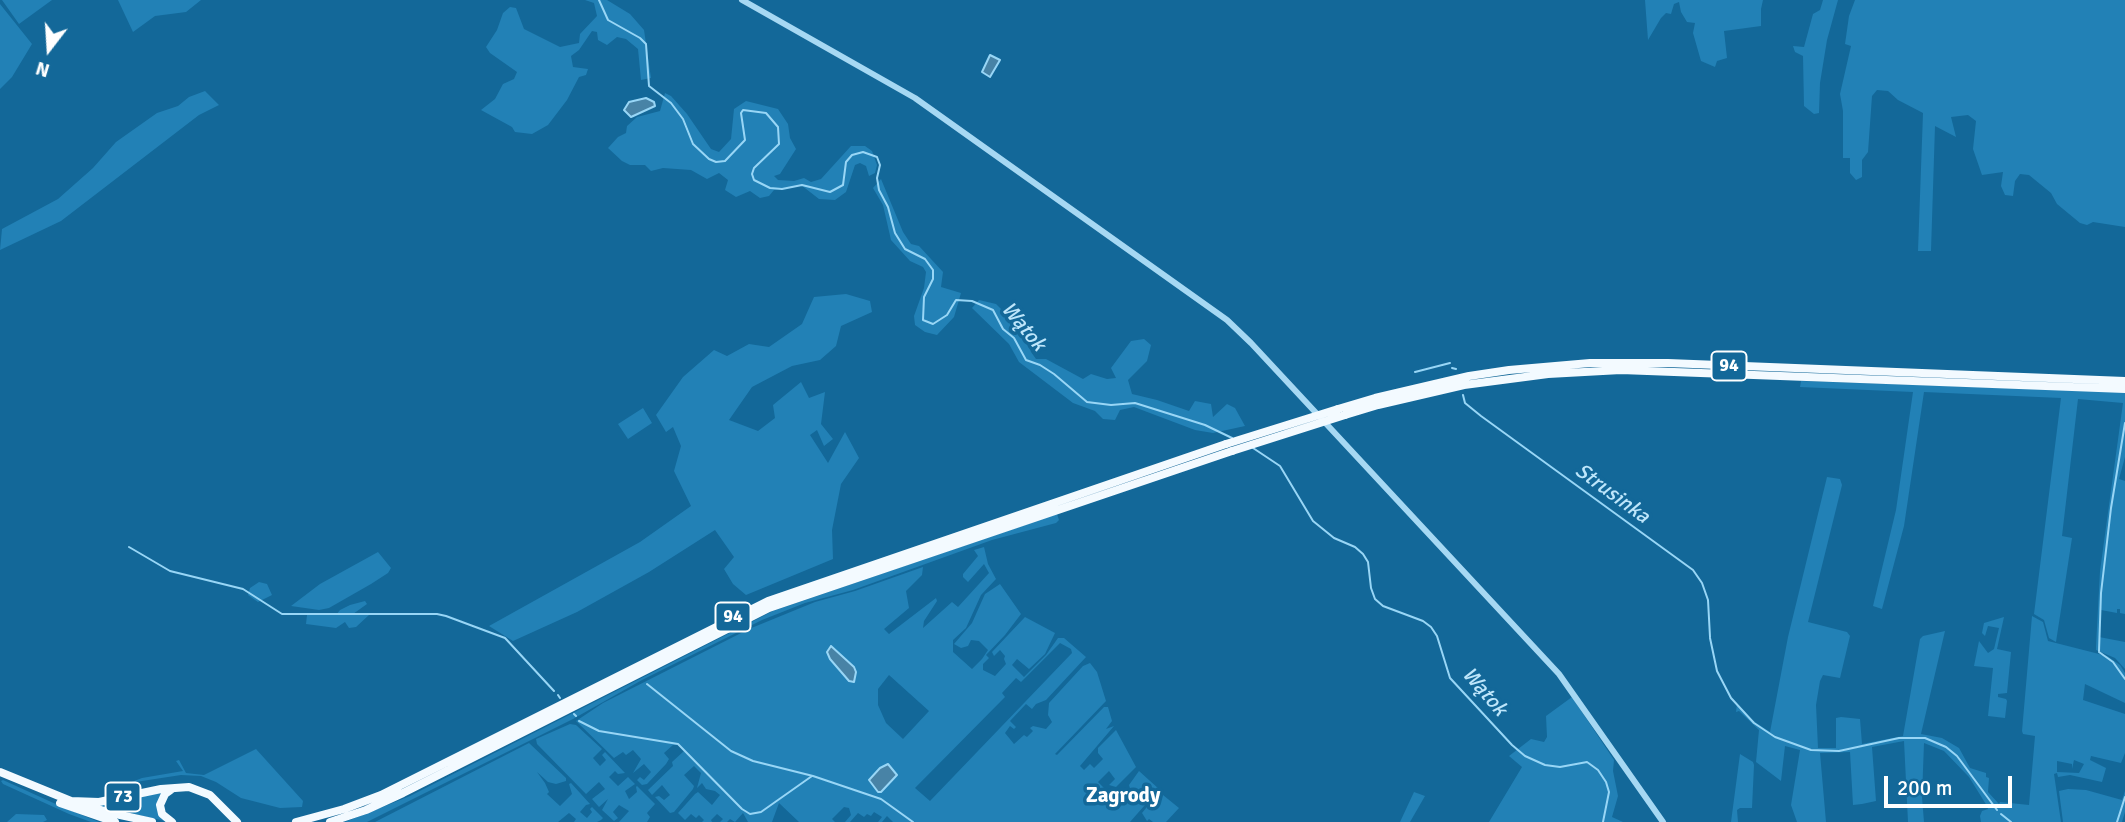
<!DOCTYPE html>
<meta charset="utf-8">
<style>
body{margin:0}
#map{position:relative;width:2125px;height:822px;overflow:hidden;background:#136899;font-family:Signika,sans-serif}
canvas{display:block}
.north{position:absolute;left:14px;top:14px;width:70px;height:70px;-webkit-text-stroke:5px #136899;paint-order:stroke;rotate:197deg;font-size:19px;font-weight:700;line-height:28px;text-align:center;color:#fff}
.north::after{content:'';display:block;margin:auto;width:24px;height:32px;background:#fff;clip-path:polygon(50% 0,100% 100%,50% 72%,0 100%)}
.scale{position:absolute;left:1884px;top:776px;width:128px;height:32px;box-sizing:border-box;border:4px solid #fff;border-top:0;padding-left:9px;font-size:21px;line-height:24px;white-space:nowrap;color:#fff;-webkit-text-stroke:5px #136899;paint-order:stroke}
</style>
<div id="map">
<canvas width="2125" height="822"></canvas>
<div class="north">N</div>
<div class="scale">200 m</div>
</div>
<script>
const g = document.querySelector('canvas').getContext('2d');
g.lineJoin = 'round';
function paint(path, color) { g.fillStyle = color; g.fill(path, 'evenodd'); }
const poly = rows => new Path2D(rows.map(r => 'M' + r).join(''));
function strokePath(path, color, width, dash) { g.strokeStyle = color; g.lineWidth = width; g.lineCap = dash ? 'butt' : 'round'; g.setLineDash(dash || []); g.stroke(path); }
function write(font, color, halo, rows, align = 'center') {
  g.font = font + ' Signika,sans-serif'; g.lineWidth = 7; g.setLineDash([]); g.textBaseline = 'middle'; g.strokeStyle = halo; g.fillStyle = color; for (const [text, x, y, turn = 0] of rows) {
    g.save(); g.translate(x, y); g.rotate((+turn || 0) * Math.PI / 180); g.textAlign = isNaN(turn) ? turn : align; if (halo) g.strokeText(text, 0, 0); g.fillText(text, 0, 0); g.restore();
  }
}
paint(poly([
 [2,0,52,0,19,24],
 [118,0,201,0,186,12,155,16,133,32],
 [585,0,607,0,630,14,644,30,651,78,641,80,638,49,626,39,617,37,607,45,598,40,597,32,592,31,579,50,571,56,573,67,588,69,586,75,579,77,567,100,548,125,532,134,515,132,512,127,481,110,495,99,503,84,514,79,517,72,490,53,486,47,497,30,503,13,510,7,516,8,524,29,560,47,579,43,580,34,597,16,594,3],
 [1645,0,1763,0,1761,9,1761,26,1724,31,1727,58,1717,61,1715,67,1701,61,1693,33,1695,23,1687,22,1681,12,1679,2,1674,4,1671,14,1666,13,1661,18,1648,40],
 [1823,0,1838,0,1827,40,1820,83,1819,113,1814,114,1804,106,1803,56,1795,52,1793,46,1804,47,1813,14,1820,10],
 [1855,0,2125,0,2125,227,2093,222,2087,225,2080,223,2057,204,2051,193,2029,175,2020,174,2015,181,2013,196,2005,195,2001,186,2003,172,1982,175,1973,149,1976,121,1968,115,1951,117,1956,137,1935,126,1931,251,1918,251,1923,113,1898,100,1888,91,1877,90,1872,96,1868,152,1862,160,1862,177,1856,180,1850,173,1850,158,1843,158,1843,111,1840,94,1851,46,1845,44,1849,16],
 [0,4,32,44,12,77,0,89],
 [205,91,219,105,199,115,61,221,0,250,2,229,58,199,93,168,116,142,157,113,178,106,189,97],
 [665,93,671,96,687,114,711,149,719,152,731,139,734,109,746,101,778,109,788,124,790,138,796,149,780,174,774,176,778,180,794,181,804,178,811,182,821,179,851,146,865,146,872,151,877,165,875,173,869,176,866,166,860,163,855,165,846,192,835,200,819,199,801,185,774,190,769,196,760,198,750,191,736,197,725,190,728,180,719,173,707,179,691,170,663,168,651,171,645,165,630,165,622,161,608,148,618,137,626,133,627,126,637,117,660,111],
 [881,179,903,232,911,244,919,246,943,272,941,287,961,293,954,317,937,335,925,332,915,325,914,316,924,288,926,272,923,267,910,261,891,240,883,205,873,188],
 [846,294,870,301,872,312,841,326,836,346,820,360,792,366,752,387,729,420,758,431,775,418,773,405,801,382,809,398,825,392,821,424,833,439,824,446,817,430,810,435,828,463,845,432,859,458,841,484,832,530,833,559,746,595,733,584,724,569,734,557,715,530,649,572,577,612,513,641,489,626,640,542,691,506,674,471,681,446,673,427,666,432,656,415,683,377,714,350,727,356,749,344,769,347,802,324,814,297],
 [979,300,996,304,1024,332,1031,352,1036,359,1046,359,1083,379,1091,374,1107,379,1116,378,1111,368,1131,341,1144,339,1151,345,1147,361,1128,380,1132,394,1157,400,1189,411,1195,401,1211,404,1213,417,1227,404,1235,408,1245,426,1213,433,1195,430,1134,407,1120,410,1115,420,1103,419,1095,411,1073,403,1019,362,1009,344,972,308],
 [1801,381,2125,392,2125,457,2119,479,2125,481,2125,614,2120,613,2120,609,2117,609,2117,613,2101,610,2099,637,2125,642,2125,669,2115,658,2096,650,2096,646,2100,571,2123,403,2078,399,2062,536,2072,538,2056,642,2049,638,2044,620,2034,614,2061,398,1924,392,1904,526,1882,609,1873,606,1896,510,1913,392,1800,387],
 [643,408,652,423,628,439,618,424],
 [1827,477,1840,479,1842,485,1808,622,1847,632,1850,636,1840,678,1823,675,1820,681,1816,705,1818,748,1836,748,1836,718,1841,717,1860,719,1862,744,1903,736,1920,639,1923,636,1945,631,1921,734,1942,738,1959,748,1970,768,1986,773,1986,777,1989,778,1988,792,1999,804,2000,802,2029,805,2035,736,2023,734,2022,731,2032,616,2043,622,2048,641,2107,656,2120,665,2125,673,2125,703,2085,684,2083,700,2125,714,2125,753,2121,763,2091,756,2090,760,2106,768,2102,782,2070,775,2058,777,2057,773,2054,774,2061,822,1981,822,1980,816,1982,811,1988,809,1987,806,1969,777,1944,751,1924,743,1922,797,1924,822,1908,822,1904,741,1872,747,1876,801,1862,804,1853,805,1850,752,1820,753,1826,822,1797,822,1791,805,1800,750,1785,746,1781,781,1756,762,1759,730,1739,711,1736,712,1737,704,1752,720,1770,732,1788,637],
 [2074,760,2084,764,2079,773,2057,772,2057,761,2072,764,2072,769],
 [1057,514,1059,520,1056,523,992,540,853,590,805,603,762,620,642,680,573,719,367,822,345,822,410,796,773,611],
 [984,547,988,564,996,579,981,595,966,628,953,640,953,652,972,669,982,659,988,650,979,641,971,640,968,646,961,648,954,644,972,623,985,594,1000,584,1021,614,1005,635,986,655,989,658,983,664,983,670,995,676,1006,664,1004,659,1005,656,1000,650,994,656,992,652,1025,617,1055,633,1045,654,1029,669,1017,659,1012,665,1024,677,1046,655,1058,638,1064,638,1086,657,1046,700,1036,704,1032,709,1026,704,1010,721,1016,727,1014,729,1010,726,1005,733,1014,744,1024,735,1027,737,1033,731,1030,728,1033,726,1046,729,1052,722,1048,715,1049,703,1083,666,1090,663,1097,672,1106,701,1055,754,1057,755,1104,707,1108,707,1112,721,1106,729,1114,726,1080,766,1084,770,1090,764,1094,768,1103,759,1098,753,1098,748,1116,730,1136,767,1116,787,1109,785,1115,779,1109,771,1098,782,1112,796,1108,800,1116,807,1131,792,1129,785,1139,771,1159,789,1130,822,893,822,887,816,882,822,878,822,882,817,874,812,871,816,867,814,864,817,858,813,850,822,845,822,851,815,849,808,844,807,832,819,835,822,799,822,779,803,772,822,748,822,743,813,735,822,730,819,727,822,720,822,723,819,717,814,711,820,712,822,702,822,704,820,699,815,696,818,691,814,685,820,678,813,695,794,698,792,712,805,720,795,715,791,706,789,702,783,697,788,701,773,694,766,684,775,694,786,693,789,674,812,670,813,655,797,659,796,664,800,670,795,662,785,652,795,648,790,673,766,672,762,684,751,678,745,673,745,664,753,669,759,666,764,647,784,642,785,637,780,640,777,644,780,651,772,644,764,633,773,641,759,633,750,626,755,623,752,614,758,576,721,603,703,749,629,815,602,855,591,923,567,922,575,906,591,909,608,884,629,889,634,936,598,937,601,924,621,923,628,952,602,958,607,989,573,984,564,968,582,963,577,963,574,978,556,974,550],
 [1060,643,1071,649,1072,653,930,801,915,788,1005,697,1002,693,1016,678,1021,682],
 [831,646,854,667,856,678,849,681,830,659],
 [889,675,929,711,903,739,886,723,878,705,878,689],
 [378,552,391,568,388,573,371,584,329,608,319,610,291,606,320,584],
 [259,582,267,584,272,595,258,602,248,595,250,588],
 [365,601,367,604,353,614,369,615,356,627,349,628,345,622,336,628,306,624,307,615,336,615,340,610,350,605],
 [2004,617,1997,649,2011,652,2007,693,1998,694,1998,697,2006,699,2007,701,2005,718,1988,716,1993,668,1974,666,1979,641,1988,653,1994,649,1999,628,1988,626,1985,636,1982,633,1984,623],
 [1572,697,1614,760,1613,771,1618,796,1612,817,1623,822,1489,822,1522,767,1509,756,1531,739,1544,742,1547,737,1546,716],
 [570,724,576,725,602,749,593,758,600,766,606,760,602,755,605,752,625,773,618,774,615,771,609,777,618,786,628,777,635,784,625,791,629,799,637,792,636,787,637,786,655,804,647,813,650,817,647,822,619,822,629,811,619,805,613,812,618,818,614,821,602,810,608,799,599,807,592,799,605,789,599,782,586,794,537,744,536,739],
 [529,743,566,778,566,781,556,784,548,782,537,772,545,783,549,792,547,794,560,806,572,794,569,784,571,783,590,804,586,805,580,812,587,818,592,812,590,809,592,807,603,818,601,820,597,822,574,822,576,819,569,813,558,822,375,822],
 [256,749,303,801,302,807,280,808,241,798,216,782,201,776,181,775,129,783,142,778,183,771,176,761,179,760,186,773,204,775],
 [1740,754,1753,762,1754,765,1752,808,1740,808,1737,810,1738,822,1731,822],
 [3,780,60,806,99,822,91,822,69,814,3,784,1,781],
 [2068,789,2086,790,2122,800,2125,791,2125,812,2122,822,2063,822,2059,791],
 [165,790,161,796,165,821,95,805],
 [1414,792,1425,796,1410,822,1400,822],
 [1163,795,1179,808,1166,822,1153,822,1149,819,1147,821,1142,813,1151,802],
 [16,814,44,815,47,820,43,822,7,822]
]), '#2281b6');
const water = poly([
 [990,55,1000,60,990,77,982,72,990,55],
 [646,98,654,102,655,106,631,117,624,110,629,102,646,98],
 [831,646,854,667,856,672,854,682,849,681,830,659,827,652,831,646],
 [888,764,897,775,881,792,878,792,869,780,880,768,888,764]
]);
paint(water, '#4883a6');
strokePath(water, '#98d6f6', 2);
strokePath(poly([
 [599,0,608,20,640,38,646,44,649,86,671,103,683,119,693,144,709,159,716,162,725,161,745,140,741,113,743,110,766,113,778,127,779,144,754,168,752,174,754,180,770,188,782,189,802,185,830,192,843,185,846,162,852,155,863,152,877,157,880,165,877,178,879,190,888,207,895,233,905,249,925,259,933,270,933,279,924,297,923,320,933,324,947,315,956,300,972,301,993,310,1003,329,1014,338,1026,360,1040,365,1054,374,1087,402,1111,405,1135,403,1205,425,1232,438],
 [1452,368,1456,369],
 [1415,372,1450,363],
 [1463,395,1465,403,1481,416,1693,570,1702,583,1708,600,1710,637],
 [1253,448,1280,466,1313,521,1334,538,1355,547,1363,554,1368,562,1371,588,1375,599,1383,606,1423,621,1431,627,1437,636,1450,678,1512,745,1525,756,1545,765,1560,767,1587,762,1598,770,1606,782,1609,792,1603,822],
 [129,547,170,571,243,589,282,614,437,614,446,616,505,638,554,691],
 [1710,638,1717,671,1731,698,1754,723,1775,737,1811,750,1839,751,1899,738,1925,738,1946,747,1957,756,1997,810],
 [2099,651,2101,593,2111,508,2125,423],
 [2099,652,2113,662,2125,679],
 [647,684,731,751,753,761,813,776,881,799,913,822],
 [558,695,560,698],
 [574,714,576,716],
 [579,721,599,731,678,744,742,809,750,814,761,812,812,776],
 [2001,814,2011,822],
 [2117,822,2125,797]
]), '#98d6f6', 2);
strokePath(poly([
 [742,0,915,98,1227,320,1251,343,1559,674,1663,822]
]), '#a6d8f3', 6);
strokePath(poly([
 [1338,409,1375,398,1469,376,1509,370,1590,363,1668,363,2125,381],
 [1345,415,1378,405,1464,385,1548,374,1621,370,2125,389],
 [0,772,71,801,111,813,152,822],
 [172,789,165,794,160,805,162,814,172,822],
 [71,801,99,802,161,789,189,787,210,795,237,822],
 [60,803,115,822],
 [296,822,344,809,381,795,768,601,1226,444],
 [330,822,366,810,403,793,769,608,1232,451]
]), '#f3faff', 8);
strokePath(poly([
 [1226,444,1338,409],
 [1232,451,1345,415]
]), '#f3faff', 8);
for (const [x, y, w] of [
 [1729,366,35],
 [733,617,35],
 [123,797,35]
]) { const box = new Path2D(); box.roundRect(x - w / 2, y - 14.5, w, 29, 5); g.fillStyle = '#136899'; g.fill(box); strokePath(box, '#fff', 2); }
write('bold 18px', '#fff', null, [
 ["94",1729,366],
 ["94",733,617],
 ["73",123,797]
]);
write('italic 21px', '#bee6fb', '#136899', [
 ["Wątok",1023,327,50],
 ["Strusinka",1612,494,36],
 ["Wątok",1484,692,49]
]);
write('bold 21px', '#fff', '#136899', [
 ["Zagrody",1123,796]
]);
</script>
